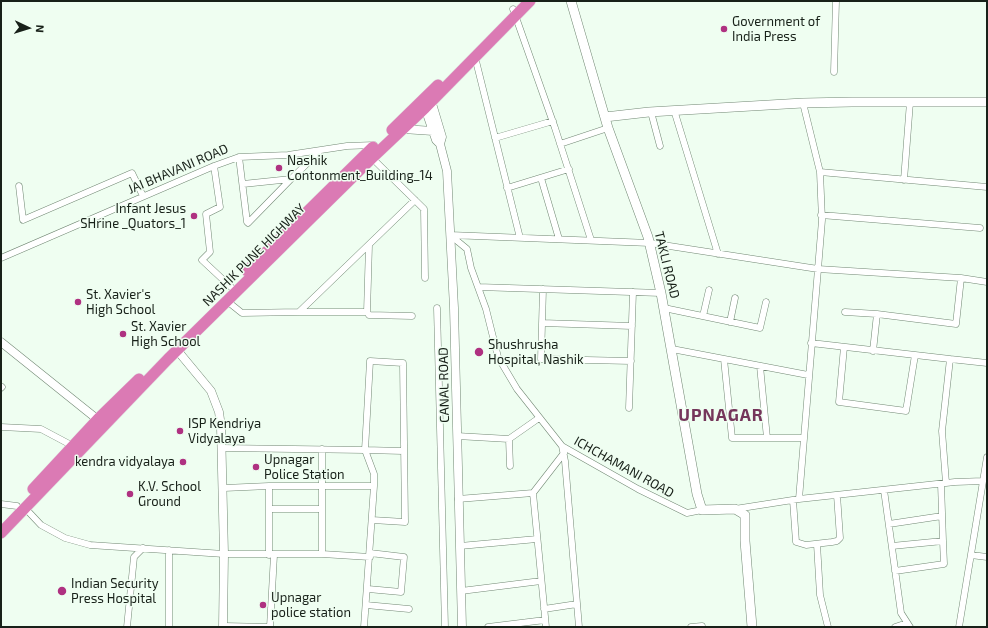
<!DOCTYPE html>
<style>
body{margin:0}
#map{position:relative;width:988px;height:628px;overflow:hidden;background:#effef1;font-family:"Exo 2",sans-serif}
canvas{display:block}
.frame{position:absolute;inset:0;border:2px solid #182119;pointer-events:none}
.north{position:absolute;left:8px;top:8px;width:40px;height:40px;-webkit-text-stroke:3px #effef1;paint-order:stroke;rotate:94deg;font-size:11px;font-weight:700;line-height:16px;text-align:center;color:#182119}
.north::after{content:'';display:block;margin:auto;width:14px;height:18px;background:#182119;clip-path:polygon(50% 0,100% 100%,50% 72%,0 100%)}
</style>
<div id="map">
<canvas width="988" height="628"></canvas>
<div class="frame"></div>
<div class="north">N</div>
</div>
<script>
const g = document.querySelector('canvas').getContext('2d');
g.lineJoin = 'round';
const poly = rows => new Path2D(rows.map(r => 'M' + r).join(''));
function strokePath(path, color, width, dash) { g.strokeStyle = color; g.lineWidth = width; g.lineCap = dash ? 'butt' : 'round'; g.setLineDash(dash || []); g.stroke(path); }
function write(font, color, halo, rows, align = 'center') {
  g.font = font + ' "Exo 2",sans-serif'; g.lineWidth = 3; g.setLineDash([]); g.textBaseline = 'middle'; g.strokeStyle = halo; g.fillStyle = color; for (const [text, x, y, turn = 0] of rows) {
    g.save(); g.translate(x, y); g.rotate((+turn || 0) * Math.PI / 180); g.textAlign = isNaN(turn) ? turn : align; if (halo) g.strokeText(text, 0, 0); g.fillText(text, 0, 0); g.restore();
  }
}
const minor = poly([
 [513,9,555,128,591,240],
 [475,57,520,238],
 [834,72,836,1],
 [803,103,820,172,987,187],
 [674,110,718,254],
 [651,112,660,146],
 [495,138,553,121],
 [560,144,608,128],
 [239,157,247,222,248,223,291,179],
 [372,158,424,209,425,278],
 [214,166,220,207,206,214,210,252,202,260,231,287],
 [541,178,559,239],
 [904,180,910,102],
 [243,184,291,179,319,152],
 [19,186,23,220,132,173,143,196],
 [507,188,569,169],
 [821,215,980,228],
 [450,235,650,243,818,269,822,220,820,172],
 [450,235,467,249,471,268,486,309,498,357,517,389,562,446,638,489,687,513,702,510],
 [1,258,214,166,239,157,288,155,347,146,374,145],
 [478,287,661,293],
 [543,289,541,359,631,361],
 [227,301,242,313,299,312,415,200],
 [437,308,445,627],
 [664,308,760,328,766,302],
 [299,312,367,312,369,245],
 [367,312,369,315,412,316],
 [845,312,877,314],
 [703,316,709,290],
 [730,322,735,298],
 [542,323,632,326],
 [811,343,950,359],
 [844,347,839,402,906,411,915,355],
 [672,349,808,375],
 [873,351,877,314,956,324,961,278],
 [724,359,732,438,804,438],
 [760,366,767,438],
 [1,388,2,387],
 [629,408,633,292],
 [1,427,41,429,73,446],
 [457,436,509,439,539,418],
 [509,439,510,466],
 [562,446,565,461,579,627],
 [222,448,365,450,374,474,374,486,364,627],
 [946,483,942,431,950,359,987,363],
 [269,486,269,555],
 [224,488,269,486,374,486],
 [884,490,901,613,910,627],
 [533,493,564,453],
 [458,499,533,493,546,627],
 [799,499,955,482,983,481],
 [793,500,796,542,806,545,832,542,837,541,840,538,837,495],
 [1,504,17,506],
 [25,508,41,525,65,538,90,545,224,554,322,554,370,557],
 [269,509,321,509],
 [735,509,799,499,818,269,961,278,987,282],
 [372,520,405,522,403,363,370,361,365,450,403,451],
 [889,524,942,516],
 [817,544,820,595,828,627],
 [460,546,537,539],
 [892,546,943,541,941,484],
 [322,554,322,449],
 [971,555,987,557],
 [895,571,944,564,943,541],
 [368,589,401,592,404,557,370,553],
 [461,591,541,581],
 [366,605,409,609],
 [544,609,577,604],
 [224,626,270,627,274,555],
 [127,627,134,557,143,548],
 [169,627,169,550],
 [488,627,545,620],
 [691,627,702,626],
 [895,627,907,623],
 [959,627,987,457]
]);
const tertiary = poly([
 [430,97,442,137,440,144,447,171,454,308,462,627],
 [424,105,436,140,440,144],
 [403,129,433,131],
 [1,342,102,423],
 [177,350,211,391,219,412,221,427,224,554,223,627]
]);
const secondary = poly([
 [571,1,608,128,648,237,661,293,697,494,702,510,735,509,745,515,745,541,752,627],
 [605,117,649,112,803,103,852,102,987,102]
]);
const trunk = poly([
 [392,130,438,85],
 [247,271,373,147],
 [33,489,98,419,139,379],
 [1,533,168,359,372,158,425,108,530,1]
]);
strokePath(minor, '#728874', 7);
strokePath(tertiary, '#728874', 9);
strokePath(secondary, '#728874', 10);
strokePath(trunk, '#dfe0df', 12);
strokePath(minor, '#fff', 6);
strokePath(tertiary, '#fff', 8);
strokePath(secondary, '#fff', 9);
strokePath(trunk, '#db7ab4', 11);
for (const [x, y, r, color] of [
 [724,29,4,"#af3181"],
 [279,168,4,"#af3181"],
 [194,216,4,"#af3181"],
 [78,302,4,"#af3181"],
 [123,334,4,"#af3181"],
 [479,352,5,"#af3181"],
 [180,431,4,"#af3181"],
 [183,462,4,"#af3181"],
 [256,467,4,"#af3181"],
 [130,494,4,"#af3181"],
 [62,591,5,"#af3181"],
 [263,605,4,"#af3181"]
]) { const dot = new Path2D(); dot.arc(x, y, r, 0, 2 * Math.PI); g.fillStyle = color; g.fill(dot); strokePath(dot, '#effef1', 1.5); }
write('13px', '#182119', '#effef1', [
 ["Government of",732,22],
 ["India Press",732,37],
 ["Nashik",287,161],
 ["Contonment_Building_14",287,176],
 ["Infant Jesus",186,209,"right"],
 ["SHrine _Quators_1",186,224,"right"],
 ["St. Xavier's",86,295],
 ["High School",86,310],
 ["St. Xavier",131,327],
 ["High School",131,342],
 ["Shushrusha",488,345],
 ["Hospital, Nashik",488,360],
 ["ISP Kendriya",188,424],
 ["Vidyalaya",188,439],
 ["Upnagar",264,460],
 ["Police Station",264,475],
 ["kendra vidyalaya",175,462,"right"],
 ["K.V. School",138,487],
 ["Ground",138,502],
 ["Indian Security",71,584],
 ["Press Hospital",71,599],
 ["Upnagar",271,598],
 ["police station",271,613]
], 'left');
write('13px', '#182119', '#effef1', [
 ["JAI BHAVANI ROAD",178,169,-23],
 ["NASHIK PUNE HIGHWAY",254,255,-45],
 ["TAKLI ROAD",667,265,76],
 ["CANAL ROAD",444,385,-91],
 ["ICHCHAMANI ROAD",624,467,29]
]);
g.letterSpacing = '1px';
write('bold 17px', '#75365b', '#effef1', [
 ["UPNAGAR",721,415]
]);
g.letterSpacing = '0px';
</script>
